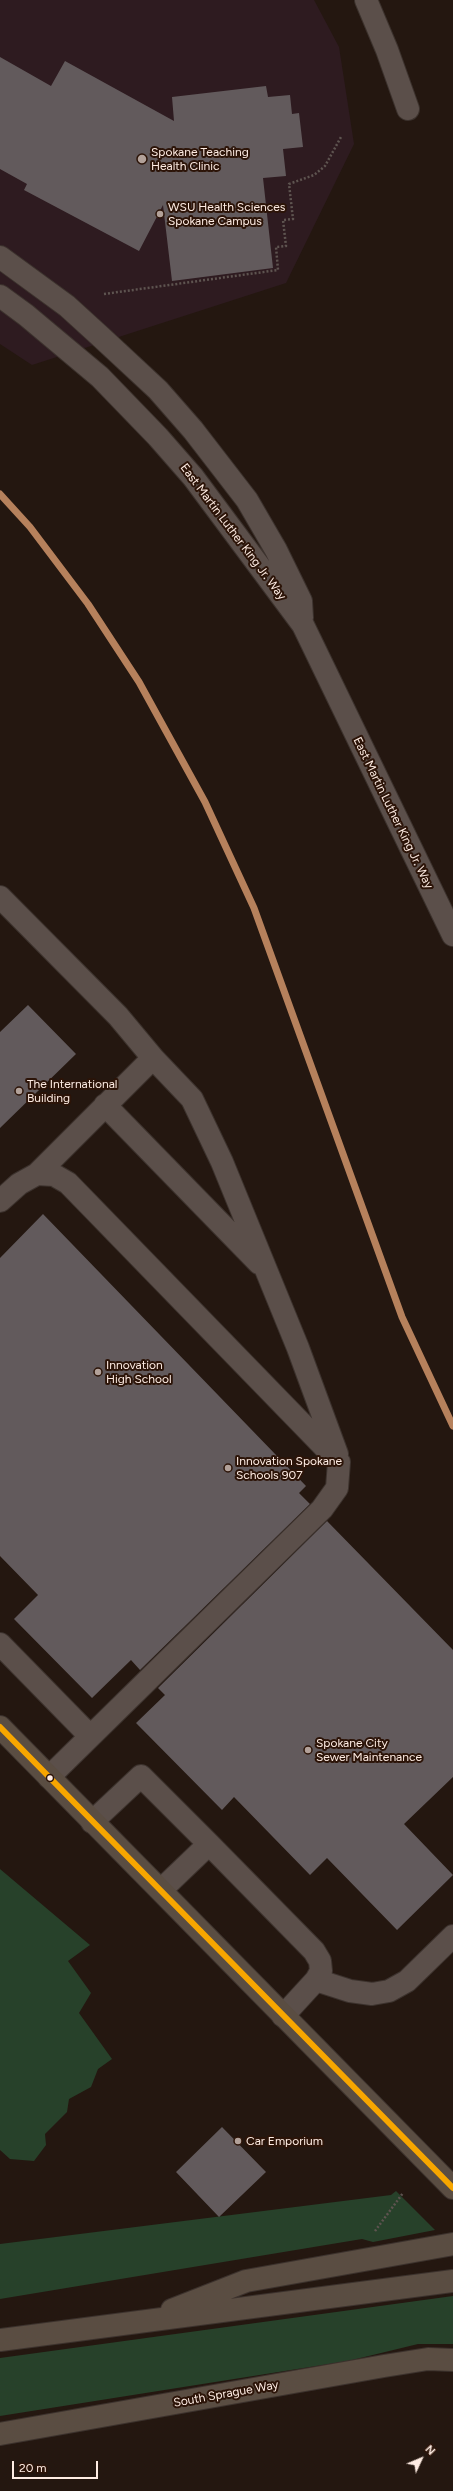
<!DOCTYPE html>
<style>
body{margin:0}
#map{position:relative;width:453px;height:2491px;overflow:hidden;background:#241710;font-family:Figtree,sans-serif}
canvas{display:block}
.north{position:absolute;left:401px;top:2439px;width:40px;height:40px;-webkit-text-stroke:3px #2c1408;paint-order:stroke;rotate:46deg;font-size:11px;font-weight:700;line-height:16px;text-align:center;color:#feece3}
.north::after{content:'';display:block;margin:auto;width:14px;height:18px;background:#feece3;clip-path:polygon(50% 0,100% 100%,50% 72%,0 100%)}
.scale{position:absolute;left:12px;top:2461px;width:86px;height:18px;box-sizing:border-box;border:2px solid #feece3;border-top:0;padding-left:5px;font-size:12px;line-height:14px;white-space:nowrap;color:#feece3;-webkit-text-stroke:3px #2c1408;paint-order:stroke}
</style>
<div id="map">
<canvas width="453" height="2491"></canvas>
<div class="north">N</div>
<div class="scale">20 m</div>
</div>
<script>
const g = document.querySelector('canvas').getContext('2d');
g.lineJoin = 'round';
function paint(path, color) { g.fillStyle = color; g.fill(path, 'evenodd'); }
const poly = rows => new Path2D(rows.map(r => 'M' + r).join(''));
function strokePath(path, color, width, dash) { g.strokeStyle = color; g.lineWidth = width; g.lineCap = dash ? 'butt' : 'round'; g.setLineDash(dash || []); g.stroke(path); }
function write(font, color, halo, rows, align = 'center') {
  g.font = font + ' Figtree,sans-serif'; g.lineWidth = 4; g.setLineDash([]); g.textBaseline = 'middle'; g.strokeStyle = halo; g.fillStyle = color; for (const [text, x, y, turn = 0] of rows) {
    g.save(); g.translate(x, y); g.rotate((+turn || 0) * Math.PI / 180); g.textAlign = isNaN(turn) ? turn : align; if (halo) g.strokeText(text, 0, 0); g.fillText(text, 0, 0); g.restore();
  }
}
paint(poly([
 [0,0,314,0,339,47,354,144,286,283,32,365,0,344]
]), '#2e1b20');
paint(poly([
 [0,1869,90,1945,68,1961,91,1993,79,2013,112,2059,98,2069,91,2087,69,2099,67,2112,45,2134,46,2145,34,2161,10,2159,0,2150],
 [396,2191,435,2230,373,2242,362,2239,0,2299,0,2244,391,2195],
 [453,2296,453,2344,418,2344,348,2361,0,2416,0,2358]
]), '#27412a');
paint(poly([
 [0,57,51,86,65,61,174,121,172,97,266,86,268,97,290,95,292,114,299,113,303,147,283,149,286,176,263,178,273,268,172,281,163,205,139,251,24,190,27,184,0,169],
 [28,1005,76,1054,0,1128,0,1032],
 [43,1214,306,1486,299,1493,310,1504,140,1670,131,1660,92,1698,14,1619,38,1595,0,1556,0,1258],
 [327,1521,453,1650,453,1777,404,1824,453,1875,397,1930,327,1858,310,1875,234,1797,222,1810,136,1723,165,1695,158,1688],
 [222,2127,266,2172,219,2217,176,2172]
]), '#625a5c');
const minor = poly([
 [366,0,387,50,408,109],
 [0,257,67,306,101,337,158,390,193,430,247,500,276,550,301,601,302,618],
 [0,296,26,315,100,377,158,437,193,477,303,625,453,935],
 [0,897,118,1016,153,1058,37,1174],
 [153,1058,192,1099,222,1162,298,1348,337,1454],
 [105,1105,259,1263],
 [0,1201,19,1184,37,1174,54,1175,68,1183,339,1462,337,1488,322,1509,49,1777],
 [0,1644,90,1736],
 [92,1822,141,1776,209,1844,314,1951,320,1961,321,1971,316,1980,283,2016],
 [161,1890,209,1844],
 [316,1980,350,1991,372,1994,389,1991,407,1981,453,1936]
]);
const major = poly([
 [0,1727,453,2188],
 [172,2310,246,2281,453,2244],
 [0,2340,453,2281],
 [0,2434,384,2366,428,2359,453,2360]
]);
strokePath(minor, '#3c322d', 24);
strokePath(major, '#3c322d', 24);
strokePath(poly([
 [104,294,278,270,276,247,286,246,283,220,293,219,289,184,314,175,325,166,341,137],
 [375,2231,403,2193]
]), '#5e5450', 2.5, [2, 2]);
strokePath(minor, '#5b4f4a', 22);
strokePath(major, '#5a4d42', 22);
const rail = poly([
 [0,494,30,527,88,604,139,682,205,802,254,908,402,1317,453,1426]
]);
strokePath(rail, '#5a514c', 4.5);
strokePath(rail, '#2c1408', 3, [9]);
strokePath(poly([
 [0,1727,453,2188]
]), '#f7a600', 6);
strokePath(poly([
 [0,494,30,527,88,604,139,682,205,802,254,908,402,1317,453,1426]
]), '#b6815c', 7);
for (const [x, y, r, color] of [
 [142,159,5,"#b2a199"],
 [160,214,4,"#b2a199"],
 [19,1091,4,"#b2a199"],
 [98,1372,4,"#b2a199"],
 [228,1468,4,"#b2a199"],
 [308,1750,4,"#b2a199"],
 [50,1778,3.5,"#feece3"],
 [238,2141,4,"#b2a199"]
]) { const dot = new Path2D(); dot.arc(x, y, r, 0, 2 * Math.PI); g.fillStyle = color; g.fill(dot); strokePath(dot, '#2c1408', 1.5); }
write('12px', '#feece3', '#2c1408', [
 ["Spokane Teaching",151,152],
 ["Health Clinic",151,166],
 ["WSU Health Sciences",168,207],
 ["Spokane Campus",168,221],
 ["The International",27,1084],
 ["Building",27,1098],
 ["Innovation",106,1365],
 ["High School",106,1379],
 ["Innovation Spokane",236,1461],
 ["Schools 907",236,1475],
 ["Spokane City",316,1743],
 ["Sewer Maintenance",316,1757],
 ["Car Emporium",246,2141]
], 'left');
write('12px', '#feece3', '#2c1408', [
 ["East Martin Luther King Jr. Way",233,532,53],
 ["East Martin Luther King Jr. Way",393,813,64],
 ["South Sprague Way",226,2394,-10]
]);
</script>
